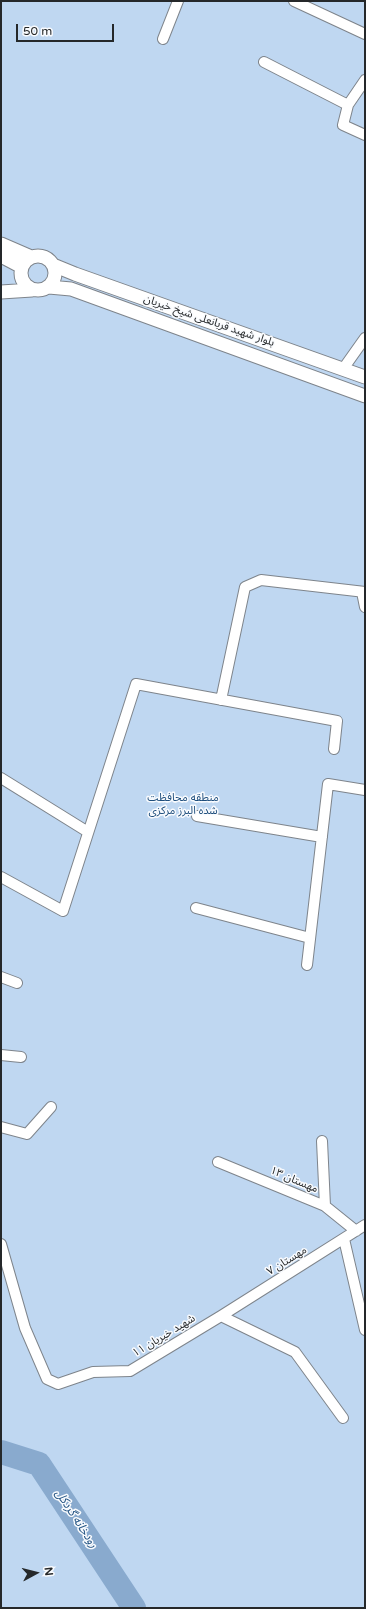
<!DOCTYPE html>
<meta charset="utf-8">
<style>
body{margin:0}
#map{position:relative;width:366px;height:1609px;overflow:hidden;background:#f9fbfe;font-family:"Varela Round",sans-serif}
canvas{display:block}
.frame{position:absolute;inset:0;border:2px solid #25282a;pointer-events:none}
.north{position:absolute;left:16px;top:1553px;width:40px;height:40px;-webkit-text-stroke:3px #f9fbfe;paint-order:stroke;rotate:83deg;font-size:11px;font-weight:700;line-height:16px;text-align:center;color:#25282a}
.north::after{content:'';display:block;margin:auto;width:14px;height:18px;background:#25282a;clip-path:polygon(50% 0,100% 100%,50% 72%,0 100%)}
.scale{position:absolute;left:16px;top:24px;width:98px;height:18px;box-sizing:border-box;border:2px solid #25282a;border-top:0;padding-left:5px;font-size:12px;line-height:14px;white-space:nowrap;color:#25282a;-webkit-text-stroke:3px #f9fbfe;paint-order:stroke}
</style>
<div id="map">
<canvas width="366" height="1609"></canvas>
<div class="frame"></div>
<div class="north">N</div>
<div class="scale">50 m</div>
</div>
<script>
const g = document.querySelector('canvas').getContext('2d');
g.lineJoin = 'round';
function paint(path, color) { g.fillStyle = color; g.fill(path, 'evenodd'); }
const poly = rows => new Path2D(rows.map(r => 'M' + r).join(''));
function strokePath(path, color, width, dash) { g.strokeStyle = color; g.lineWidth = width; g.lineCap = dash ? 'butt' : 'round'; g.setLineDash(dash || []); g.stroke(path); }
function write(font, color, halo, rows, align = 'center') {
  g.font = font + ' "Varela Round","Noto Sans Arabic",sans-serif'; g.lineWidth = 3; g.setLineDash([]); g.textBaseline = 'middle'; g.strokeStyle = halo; g.fillStyle = color; for (const [text, x, y, turn = 0] of rows) {
    g.save(); g.translate(x, y); g.rotate((+turn || 0) * Math.PI / 180); g.textAlign = isNaN(turn) ? turn : align; if (halo) g.strokeText(text, 0, 0); g.fillText(text, 0, 0); g.restore();
  }
}
paint(poly([
 [1,1,365,1,365,1608,1,1608]
]), '#bfd7f1');
strokePath(poly([
 [1,1452,39,1464,134,1608]
]), '#89aace', 24);
const minor = poly([
 [294,1,365,34],
 [163,39,178,1],
 [264,62,348,105],
 [365,80,348,105,343,125,365,135],
 [343,369,365,338],
 [362,592,365,607],
 [221,700,245,587,261,580,365,592],
 [1,778,88,832],
 [197,816,322,837],
 [1,877,63,911,136,684,337,721,334,749],
 [196,908,310,938],
 [307,965,328,784,365,790],
 [1,977,17,983],
 [1,1055,21,1057],
 [1,1127,27,1134,51,1107],
 [322,1141,325,1206],
 [218,1162,325,1206,356,1231],
 [344,1239,365,1330],
 [1,1244,25,1328,47,1379,58,1384,93,1372,130,1371,221,1316,365,1225],
 [221,1316,295,1352,343,1418]
]);
const tertiary = poly([
 [1,244,31,257],
 '21 273a17 17 0 1 1 34 0a17 17 0 1 1-34 0Z',
 [1,256,22,267],
 [53,265,75,274,365,377],
 [49,287,71,289,365,396],
 [1,292,32,290]
]);
strokePath(minor, '#7e848b', 12);
strokePath(tertiary, '#7e848b', 15);
strokePath(minor, '#fff', 10);
strokePath(tertiary, '#fff', 13);
write('11px', '#25282a', '#f9fbfe', [
 ["بلوار شهید قربانعلی شیخ خیریان",209,321,19],
 ["مهستان ۱۳",294,1180,23],
 ["مهستان ۷",287,1261,-32],
 ["شهید خیریان ۱۱",164,1336,-31]
]);
write('11px', '#1d4d7c', '#f9fbfe', [
 ["منطقه محافظت",183,798],
 ["شده البرز مرکزی",183,811]
]);
write('italic 12px', '#275786', '#f9fbfe', [
 ["رودخانه گردکل",76,1519,57]
]);
</script>
